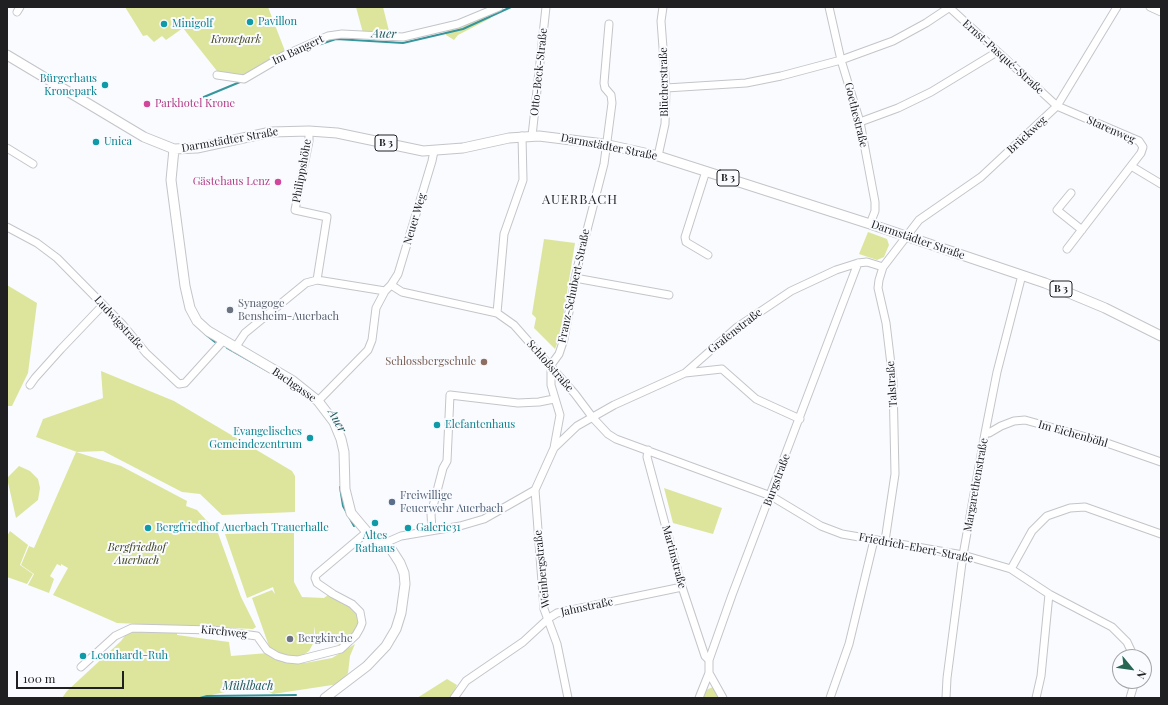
<!DOCTYPE html>
<meta charset="utf-8">
<style>
body{margin:0}
#map{position:relative;width:1168px;height:705px;overflow:hidden;background:#f9fbff;font-family:"Playfair Display",serif}
canvas{display:block}
.frame{position:absolute;inset:0;border:8px solid #202022;pointer-events:none}
.north{position:absolute;left:1112px;top:649px;width:40px;height:40px;box-sizing:border-box;background:#f9fbff;border:1px solid #a2a3a7;border-radius:50%;rotate:119deg;font-size:11px;font-weight:700;line-height:16px;text-align:center;color:#202022}
.north::after{content:'';display:block;margin:auto;width:14px;height:18px;background:#266653;clip-path:polygon(50% 0,100% 100%,50% 72%,0 100%)}
.scale{position:absolute;left:16px;top:671px;width:108px;height:18px;box-sizing:border-box;border:2px solid #202022;border-top:0;padding-left:5px;font-size:12px;line-height:14px;white-space:nowrap;color:#202022;-webkit-text-stroke:3px #f9fbff;paint-order:stroke}
</style>
<div id="map">
<canvas width="1168" height="705"></canvas>
<div class="frame"></div>
<div class="north">N</div>
<div class="scale">100 m</div>
</div>
<script>
const g = document.querySelector('canvas').getContext('2d');
g.lineJoin = 'round';
function paint(path, color) { g.fillStyle = color; g.fill(path, 'evenodd'); }
const poly = rows => new Path2D(rows.map(r => 'M' + r).join(''));
function strokePath(path, color, width, dash) { g.strokeStyle = color; g.lineWidth = width; g.lineCap = dash ? 'butt' : 'round'; g.setLineDash(dash || []); g.stroke(path); }
function write(font, color, halo, rows, align = 'center') {
  g.font = font + ' "Playfair Display",serif'; g.lineWidth = 4; g.setLineDash([]); g.textBaseline = 'middle'; g.strokeStyle = halo; g.fillStyle = color; for (const [text, x, y, turn = 0] of rows) {
    g.save(); g.translate(x, y); g.rotate((+turn || 0) * Math.PI / 180); g.textAlign = isNaN(turn) ? turn : align; if (halo) g.strokeText(text, 0, 0); g.fillText(text, 0, 0); g.restore();
  }
}
paint(poly([
 [125,7,268,7,285,51,245,77,217,71,183,28,166,40,162,36,154,42,147,35,143,36],
 [356,7,383,7,390,35,363,33],
 [489,14,491,18,458,35,454,40,446,35,446,31,462,27],
 [868,232,887,239,889,245,884,257,877,260,859,254],
 [544,239,575,243,560,336,555,349,534,328,536,318,532,314],
 [7,285,37,303,28,373,12,406,7,406],
 [101,371,174,401,292,471,295,476,295,512,222,515,200,494,182,492,103,451,77,452,36,437,43,419,103,398],
 [76,452,121,466,187,501,186,506,197,510,218,533,241,597,256,627,253,629,117,623,53,595,68,568,61,564,61,566,57,564,50,576,54,579,49,593,28,585,34,574,21,565,29,546,34,548],
 [19,466,30,471,38,479,40,488,38,500,16,518,7,478],
 [664,488,722,508,713,534,673,523],
 [10,531,28,545,20,565,33,574,27,584,7,577,7,536],
 [294,532,294,582,302,597,324,598,328,595,354,609,359,619,358,629,342,645,316,640,314,626,314,642,309,651,300,657,288,657,270,649,252,598,272,590,275,594,273,587,247,598,225,534],
 [129,630,177,633,177,635,229,642,231,656,268,653,291,662,305,663,332,658,355,644,350,656,348,673,339,684,273,694,257,685,198,698,62,698,67,691,121,641],
 [447,679,457,685,451,698,417,698],
 [713,687,719,698,703,698,706,690]
]), '#dde59d');
strokePath(poly([
 [309,48,336,39,403,43,463,29,511,7],
 [283,60,292,56],
 [199,99,240,82],
 [205,334,215,342],
 [227,348,271,373],
 [340,487,343,506,354,526],
 [200,698,207,696,296,695]
]), '#37969c', 2);
const minor = poly([
 [829,7,841,60,860,122,875,202,875,211,870,224],
 [1150,7,1161,12],
 [950,8,1057,106,1139,141,1143,147,1141,153,1067,249],
 [17,12,20,7],
 [217,75,244,79,285,55,328,36,342,34,403,37,458,24,499,7],
 [666,88,746,83,781,76,841,60,893,41,926,23,950,7],
 [860,122,898,108,931,92,997,52],
 [309,131,309,141,295,210,327,217,317,280],
 [532,136,546,7],
 [7,148,33,164],
 [658,156,665,124,666,88,661,21,663,7],
 [1131,166,1161,184],
 [706,171,685,237,686,242,708,255],
 [1071,193,1057,210,1082,230],
 [7,227,37,243,57,258,123,325,146,353,179,384,185,383,223,341],
 [575,278,669,295],
 [391,285,398,274,432,161,434,151],
 [497,313,504,234,523,180,522,136],
 [235,348,245,333,306,283,317,280,385,291,391,285,402,292,497,313,514,325,575,394,593,418,608,434,616,439,771,496,821,526,842,534,963,555,1011,569,1049,594,1112,627,1127,642,1134,657],
 [685,373,722,369,756,399,800,419],
 [30,385,35,378,61,349,103,305],
 [318,401,368,350,372,340,376,308,385,291],
 [985,433,989,433,1001,426,1014,421,1025,420,1104,442,1161,462],
 [554,448,560,415,551,385,551,365,559,354,564,339,577,269,604,164,612,103,611,95,605,88,604,83,609,24],
 [648,450,647,457,682,587,705,656,709,660],
 [535,490,544,609,557,644,568,698],
 [432,530,431,514,443,468,447,461,450,395,518,403,539,402,554,399],
 [885,541,895,474,893,381,886,323,878,288,879,280,883,267,919,220,981,177,1057,106,1117,7],
 [385,543,401,536,460,526,484,519,535,490,554,448,577,426,614,405,685,373,736,328,791,291,836,270,858,263,867,262,883,267],
 [1011,569,1032,531,1047,516,1070,508,1085,507,1161,534],
 [81,667,115,636,132,628,212,630,257,636,267,650,277,656,287,659,298,660,341,649,356,635,360,628,362,623,360,612,352,604,333,594,317,583,315,578,316,575,367,532],
 [709,673,723,698],
 [454,698,466,681,523,642,549,618,557,613,682,587],
 [699,698,709,673,709,660,732,595,858,263],
 [830,698,849,644,874,540],
 [946,698,947,678,963,555,985,433,997,372,1022,275],
 [1036,698,1041,676,1049,594],
 [1130,698,1135,681]
]);
const major = poly([
 [7,55,144,137,174,149,197,148,271,132,309,131,337,133,423,151,463,148,509,138,539,136,604,144,658,156,870,224,1045,283,1105,308,1161,336],
 [174,149,171,180,185,286,190,308,197,321,208,331,293,381,318,401,334,422,341,439,344,452,345,489,351,513,367,532,391,549,400,563,404,573,405,584,401,613,396,629,386,646,367,666,325,698]
]);
strokePath(minor, '#c4c5c9', 9);
strokePath(major, '#c4c5c9', 11);
strokePath(minor, '#fff', 7);
strokePath(major, '#fff', 9);
for (const [x, y, r, color] of [
 [250,22,4,"#0f9aa8"],
 [164,24,4,"#0f9aa8"],
 [105,85,4,"#0f9aa8"],
 [147,104,4,"#d1479c"],
 [96,142,4,"#0f9aa8"],
 [278,182,4,"#d1479c"],
 [230,310,4,"#6b7280"],
 [484,362,4,"#8d6e63"],
 [437,425,4,"#0f9aa8"],
 [310,438,4,"#0f9aa8"],
 [392,502,4,"#5c6f8a"],
 [375,523,4,"#0f9aa8"],
 [148,528,4,"#0f9aa8"],
 [408,528,4,"#0f9aa8"],
 [290,639,4,"#6b7280"],
 [83,656,4,"#0f9aa8"]
]) { const dot = new Path2D(); dot.arc(x, y, r, 0, 2 * Math.PI); g.fillStyle = color; g.fill(dot); strokePath(dot, '#f9fbff', 1.5); }
for (const [x, y, w] of [
 [386,143,22],
 [728,178,22],
 [1061,289,22]
]) { const box = new Path2D(); box.roundRect(x - w / 2, y - 8, w, 16, 3); g.fillStyle = '#f9fbff'; g.fill(box); strokePath(box, '#202022', 1); }
write('bold 10px', '#202022', null, [
 ["B 3",386,143],
 ["B 3",728,178],
 ["B 3",1061,289]
]);
write('11px', '#0d838f', '#f9fbff', [
 ["Pavillon",258,22],
 ["Minigolf",172,24],
 ["Bürgerhaus",97,79,"right"],
 ["Kronepark",97,92,"right"],
 ["Unica",104,142],
 ["Elefantenhaus",445,425],
 ["Evangelisches",302,432,"right"],
 ["Gemeindezentrum",302,445,"right"],
 ["Bergfriedhof Auerbach Trauerhalle",156,528],
 ["Galerie31",416,528],
 ["Altes",375,536,"center"],
 ["Rathaus",375,549,"center"],
 ["Leonhardt-Ruh",91,656]
], 'left');
write('italic 11px', '#3e411b', '#f9fbff', [
 ["Kronepark",236,40],
 ["Bergfriedhof",137,548],
 ["Auerbach",137,561]
]);
write('11px', '#202022', '#f9fbff', [
 ["Im Bangert",298,50,-25],
 ["Ernst-Pasqué-Straße",1003,57,42],
 ["Otto-Beck-Straße",539,72,-84],
 ["Blücherstraße",664,82,-91],
 ["Goethestraße",856,115,76],
 ["Starenweg",1111,130,24],
 ["Brückweg",1027,135,-43],
 ["Darmstädter Straße",230,140,-10],
 ["Darmstädter Straße",609,147,11],
 ["Philippshöhe",302,171,-80],
 ["Neuer Weg",415,219,-73],
 ["Darmstädter Straße",918,240,19],
 ["Franz-Schubert-Straße",574,286,-78],
 ["Ludwigstraße",119,323,48],
 ["Grafenstraße",735,331,-38],
 ["Schloßstraße",550,366,49],
 ["Talstraße",892,384,-94],
 ["Bachgasse",294,385,35],
 ["Im Eichenböhl",1073,434,16],
 ["Burgstraße",777,480,-69],
 ["Margarethenstraße",976,485,-80],
 ["Friedrich-Ebert-Straße",916,548,11],
 ["Martinstraße",674,557,75],
 ["Weinbergstraße",542,569,-96],
 ["Jahnstraße",587,607,-12],
 ["Kirchweg",224,632,6]
]);
write('11px', '#b23c85', '#f9fbff', [
 ["Parkhotel Krone",155,104],
 ["Gästehaus Lenz",270,182,"right"]
], 'left');
write('11px', '#5b616d', '#f9fbff', [
 ["Synagoge",238,304],
 ["Bensheim-Auerbach",238,317],
 ["Bergkirche",298,639]
], 'left');
write('11px', '#785e54', '#f9fbff', [
 ["Schlossbergschule",476,362]
], 'right');
write('11px', '#4e5e75', '#f9fbff', [
 ["Freiwillige",400,496],
 ["Feuerwehr Auerbach",400,509]
], 'left');
write('italic 12px', '#225a5d', '#f9fbff', [
 ["Auer",384,34,2],
 ["Auer",337,421,61],
 ["Mühlbach",248,686]
]);
g.letterSpacing = '1px';
write('13px', '#292a2d', '#f9fbff', [
 ["AUERBACH",580,200]
]);
g.letterSpacing = '0px';
</script>
